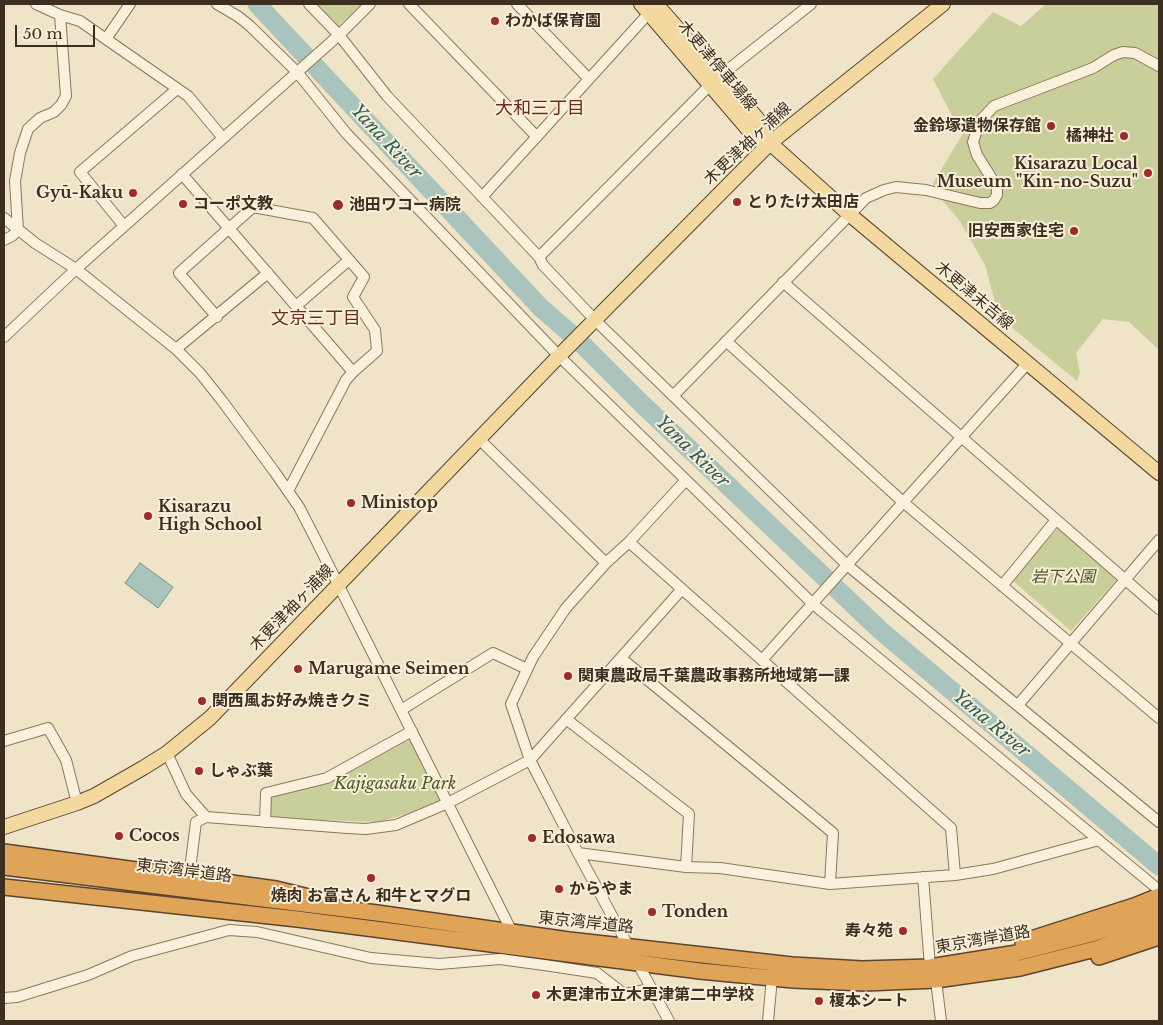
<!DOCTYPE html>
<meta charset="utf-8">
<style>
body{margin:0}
#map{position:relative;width:1163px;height:1025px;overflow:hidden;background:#f0e4c8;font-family:"Libre Baskerville",serif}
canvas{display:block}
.frame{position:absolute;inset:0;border:5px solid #3d2e20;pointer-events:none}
.scale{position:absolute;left:15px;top:25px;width:80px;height:22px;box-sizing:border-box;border:2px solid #3d2e20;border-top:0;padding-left:6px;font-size:15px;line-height:18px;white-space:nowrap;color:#3d2e20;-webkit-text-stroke:4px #f7eed8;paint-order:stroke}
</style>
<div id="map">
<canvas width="1163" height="1025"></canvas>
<div class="frame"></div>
<div class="scale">50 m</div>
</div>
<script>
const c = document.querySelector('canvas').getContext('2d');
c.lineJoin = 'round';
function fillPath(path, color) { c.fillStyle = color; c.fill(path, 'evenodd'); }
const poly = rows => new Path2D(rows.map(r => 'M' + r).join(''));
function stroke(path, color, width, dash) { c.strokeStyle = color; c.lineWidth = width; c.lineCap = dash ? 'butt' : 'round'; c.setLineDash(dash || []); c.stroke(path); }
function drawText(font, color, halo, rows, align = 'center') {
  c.font = font + ' "Libre Baskerville","Noto Sans JP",serif'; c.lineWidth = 4; c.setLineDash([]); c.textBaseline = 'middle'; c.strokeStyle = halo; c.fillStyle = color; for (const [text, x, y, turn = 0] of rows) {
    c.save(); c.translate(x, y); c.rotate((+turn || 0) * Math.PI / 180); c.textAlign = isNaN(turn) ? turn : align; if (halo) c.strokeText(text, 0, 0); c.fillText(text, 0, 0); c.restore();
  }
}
const green = poly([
 [317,4,362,4,338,26],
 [1046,4,1159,4,1159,350,1129,322,1103,319,1076,353,1080,372,1077,381,999,317,985,265,959,220,940,198,933,183,962,135,933,79,993,12,1021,26],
 [1060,526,1118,578,1071,631,1012,580],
 [410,739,441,800,403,815,379,822,293,819,269,820,270,797,329,783]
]);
const water = poly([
 [140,563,173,587,158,608,125,583,140,563]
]);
const river = poly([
 [257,4,541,308,578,340,640,402,880,630,1159,866]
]);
const minor = poly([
 [36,4,60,15,80,21,188,96,223,138],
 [217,4,239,17,250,26,297,72,346,133,559,356,813,604,1159,890],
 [309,4,339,35,387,96,539,257,543,265,595,320,847,565,1159,822],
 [409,4,537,137],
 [517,4,589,79],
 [106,39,130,4],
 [720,76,811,4],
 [182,174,353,372],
 [482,197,649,13],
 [4,218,35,243,76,269,176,349,200,373,223,402,274,471,299,507,316,540,512,932],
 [124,226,80,172,177,89],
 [4,240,12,236,18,230,15,181,20,153,28,129,40,118,54,112,61,105,66,96,60,15],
 [539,257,710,85],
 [783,282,1159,609],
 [296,306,349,260],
 [217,317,179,273,253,207,313,218,364,277,353,297,375,330,377,351,353,372,346,380,288,491],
 [4,337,76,269,339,35,370,4],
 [726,341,903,502,1159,718],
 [176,349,268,273],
 [673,396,866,198,884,190,896,187,926,190,980,203,990,203,994,200,997,195,997,187,977,155,973,142,980,121,994,106,1093,68,1114,55,1123,52,1135,53,1159,66],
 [479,439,606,563],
 [629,542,951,828,955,875],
 [1002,586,1056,520],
 [621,658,833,833,830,884],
 [762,660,1027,364],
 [1018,705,1159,540],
 [401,710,493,653,527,669],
 [566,719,689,814,686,867],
 [4,741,48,728,66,760,77,803],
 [167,753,186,794,206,817],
 [265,822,266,793,327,778,412,731],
 [578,853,686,867,720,868,830,884,955,875,993,869,1099,840],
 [189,877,196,822,206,817,347,828,366,829,396,825,448,803,530,760,682,589],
 [923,877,930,967],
 [936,980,941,1021],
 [4,998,17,997,88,975,132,956,229,930,257,932,371,958,439,964,500,959,551,966,597,973,624,994,651,989],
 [669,1021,578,853,530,760,511,704,533,657,566,608,606,563,629,542,686,480],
 [768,1021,772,978]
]);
const major = poly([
 [641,4,752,134,770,143,849,214,1159,473],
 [656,4,763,125,770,143],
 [4,827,77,803,94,796,143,768,167,753,210,718,559,356,770,143,943,4]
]);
const highway = poly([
 [4,852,276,889,305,896],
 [4,867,377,913,569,940,792,965,862,969,930,967,1017,953,1095,933,1159,910],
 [4,887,297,919,700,971,793,980,865,983,936,980,1020,968,1099,948,1159,924],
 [1023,944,1025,941,1134,906,1159,896],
 [1099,957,1159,937]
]);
const markers = [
 [495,21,5,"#9e2a2b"],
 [1051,126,5,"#9e2a2b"],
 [1124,136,5,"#9e2a2b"],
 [1148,173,5,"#9e2a2b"],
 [133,193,5,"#9e2a2b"],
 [737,202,5,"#9e2a2b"],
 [183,204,5,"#9e2a2b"],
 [338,205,6,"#9e2a2b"],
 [1074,231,5,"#9e2a2b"],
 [351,503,5,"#9e2a2b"],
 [148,516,5,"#9e2a2b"],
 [298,669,5,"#9e2a2b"],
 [568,676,5,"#9e2a2b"],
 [202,701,5,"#9e2a2b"],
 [199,771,5,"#9e2a2b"],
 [119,836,5,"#9e2a2b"],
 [532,838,5,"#9e2a2b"],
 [371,878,5,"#9e2a2b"],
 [559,889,5,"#9e2a2b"],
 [652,912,5,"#9e2a2b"],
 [903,931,5,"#9e2a2b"],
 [536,995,5,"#9e2a2b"],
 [819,1001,5,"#9e2a2b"]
];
const poiNames = [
 ["わかば保育園",505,21],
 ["金鈴塚遺物保存館",1041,126,"right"],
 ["橘神社",1114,136,"right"],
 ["Kisarazu Local",1138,164,"right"],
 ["Museum \"Kin-no-Suzu\"",1138,182,"right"],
 ["Gyū-Kaku",123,193,"right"],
 ["とりたけ太田店",747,202],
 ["コーポ文教",193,204],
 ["池田ワコー病院",349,205],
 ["旧安西家住宅",1064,231,"right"],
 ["Ministop",361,503],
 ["Kisarazu",158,507],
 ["High School",158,525],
 ["Marugame Seimen",308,669],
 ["関東農政局千葉農政事務所地域第一課",578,676],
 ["関西風お好み焼きクミ",212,701],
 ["しゃぶ葉",209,771],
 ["Cocos",129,836],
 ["Edosawa",542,838],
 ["からやま",569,889],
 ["焼肉 お富さん 和牛とマグロ",371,896,"center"],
 ["Tonden",662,912],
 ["寿々苑",893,931,"right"],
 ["木更津市立木更津第二中学校",546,995],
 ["榎本シート",829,1001]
];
const streetNames = [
 ["木更津停車場線",717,66,50],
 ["木更津袖ヶ浦線",748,144,-43],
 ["木更津末吉線",974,296,40],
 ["木更津袖ヶ浦線",292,608,-46],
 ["東京湾岸道路",184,871,7],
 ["東京湾岸道路",586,923,6],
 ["東京湾岸道路",983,940,-10]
];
const parkNames = [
 ["岩下公園",1063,577],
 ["Kajigasaku Park",395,784]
];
const neighbourhoodNames = [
 ["大和三丁目",540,109],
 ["文京三丁目",316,319]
];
const waterNames = [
 ["Yana River",386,142,47],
 ["Yana River",692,452,44],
 ["Yana River",991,724,40]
];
fillPath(green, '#c9cf9b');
fillPath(water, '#a9c4bc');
stroke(water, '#6f938a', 1);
stroke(river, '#a9c4bc', 19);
stroke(minor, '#8d765c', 12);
stroke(major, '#5b4430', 16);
stroke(highway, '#5b4430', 18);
stroke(minor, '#faf1dc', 10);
stroke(major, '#f3d9a0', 14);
stroke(highway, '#e0a458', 15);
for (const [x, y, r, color] of markers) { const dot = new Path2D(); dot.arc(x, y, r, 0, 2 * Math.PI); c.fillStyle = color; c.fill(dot); stroke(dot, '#f7eed8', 2); }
drawText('bold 16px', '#3d2e20', '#f7eed8', poiNames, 'left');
drawText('16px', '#3d2e20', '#f7eed8', streetNames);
drawText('italic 16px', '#4d5a26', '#f7eed8', parkNames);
drawText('18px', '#6b2e1e', '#f7eed8', neighbourhoodNames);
drawText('italic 18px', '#2f5d5a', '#f7eed8', waterNames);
</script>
